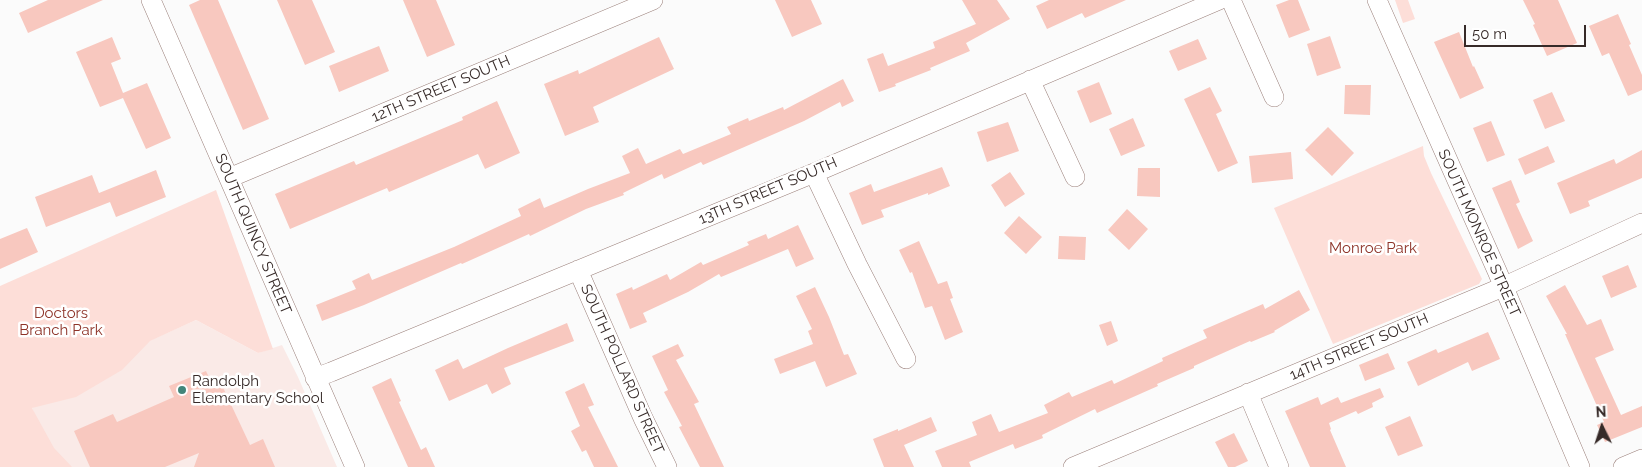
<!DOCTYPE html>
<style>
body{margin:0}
#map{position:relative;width:1642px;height:467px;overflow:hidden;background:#fbfbfb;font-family:Raleway,sans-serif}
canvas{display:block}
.north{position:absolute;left:1577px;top:402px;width:50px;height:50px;-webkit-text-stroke:4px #fff;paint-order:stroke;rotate:356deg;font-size:14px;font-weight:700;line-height:20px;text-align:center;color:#362a28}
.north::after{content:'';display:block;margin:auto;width:18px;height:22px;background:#362a28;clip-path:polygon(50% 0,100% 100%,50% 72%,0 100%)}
.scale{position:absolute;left:1464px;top:25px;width:122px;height:22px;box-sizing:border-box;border:2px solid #362a28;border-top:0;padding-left:6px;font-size:15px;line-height:18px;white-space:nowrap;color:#362a28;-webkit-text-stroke:4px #fff;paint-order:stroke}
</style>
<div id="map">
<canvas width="1642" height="467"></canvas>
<div class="north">N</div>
<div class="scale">50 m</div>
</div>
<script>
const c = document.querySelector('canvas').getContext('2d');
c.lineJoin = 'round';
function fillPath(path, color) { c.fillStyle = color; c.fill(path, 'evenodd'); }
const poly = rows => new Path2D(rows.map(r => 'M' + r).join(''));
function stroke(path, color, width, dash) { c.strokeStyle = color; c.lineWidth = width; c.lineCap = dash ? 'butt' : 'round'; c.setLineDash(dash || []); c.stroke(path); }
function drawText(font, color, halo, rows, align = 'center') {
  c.font = font + ' Raleway,sans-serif'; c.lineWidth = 5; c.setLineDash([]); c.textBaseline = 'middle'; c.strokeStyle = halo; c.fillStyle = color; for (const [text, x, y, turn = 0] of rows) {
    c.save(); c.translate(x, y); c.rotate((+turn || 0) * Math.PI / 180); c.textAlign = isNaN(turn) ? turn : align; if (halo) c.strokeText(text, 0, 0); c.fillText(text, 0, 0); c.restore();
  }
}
const built = poly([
 [196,320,258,353,282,345,298,377,337,467,56,467,32,408,113,357]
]);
const green = poly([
 [1395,0,1408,0,1415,19,1403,23],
 [1423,146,1424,156,1431,173,1482,279,1479,284,1333,344,1274,208],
 [216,190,273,349,258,353,196,320,150,341,122,370,76,397,32,408,54,448,72,467,0,467,0,286]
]);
const building = poly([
 [48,0,103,0,28,33,19,13],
 [200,0,218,0,269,119,243,130,189,5],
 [277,0,312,0,335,52,305,65],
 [403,0,436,0,455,45,427,57],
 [775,0,811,0,822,24,792,37],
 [962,0,997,0,1010,19,966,43,970,51,930,68,931,70,895,84,896,86,879,92,867,59,883,53,888,66,935,48,933,42,976,24],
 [1049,0,1126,0,1085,18,1082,13,1047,29,1036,6],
 [1289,0,1298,0,1310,30,1289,38,1276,5],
 [1523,0,1558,0,1577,43,1547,56,1533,25,1535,24],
 [1618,14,1631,44,1629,45,1642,75,1642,90,1628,96,1609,53,1602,56,1589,26],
 [1459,32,1473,67,1474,66,1484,88,1460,99,1434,42],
 [1330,36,1341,68,1317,76,1307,44],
 [112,37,121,59,111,63,123,93,147,83,171,138,146,149,123,98,100,107,76,52],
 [659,37,674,69,593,107,599,122,565,136,544,84,578,70,579,74],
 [1198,39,1207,59,1178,71,1169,51],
 [379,46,389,71,339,92,329,66],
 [843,79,854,101,842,107,840,102,804,121,703,165,701,162,664,179,662,174,623,193,624,195,586,209,530,236,529,234,462,264,461,263,364,305,322,321,316,305,356,289,352,281,369,273,372,280,454,247,521,216,518,209,540,198,544,208,588,189,630,173,622,156,638,148,646,164,680,149,683,154,731,134,727,127,748,118,749,121,783,107,784,110],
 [1099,82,1112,114,1090,123,1077,91],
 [1345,85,1371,85,1370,115,1344,114],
 [1210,87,1222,111,1216,114,1238,163,1218,172,1184,99],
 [1552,92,1565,121,1545,129,1533,100],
 [497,101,520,153,485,169,478,154,389,192,387,188,290,229,275,194,354,161,356,165,463,120,462,117],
 [1133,118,1145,146,1121,156,1109,129],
 [1491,121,1505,155,1487,162,1473,128],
 [1008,122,1019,151,987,162,977,132],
 [1328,127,1354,153,1332,176,1305,150],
 [1548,146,1555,162,1525,175,1518,159],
 [1642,150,1642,178,1588,201,1590,206,1570,214,1557,183,1614,159,1616,164],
 [1291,152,1293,179,1252,183,1249,156],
 [942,167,950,186,928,195,928,193,881,210,884,217,862,225,849,193,871,184,874,192],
 [1138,168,1160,168,1160,197,1137,196],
 [156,170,166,197,116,217,110,202,46,227,35,197,92,175,99,193],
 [1010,172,1025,194,1005,207,991,185],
 [1511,180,1520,202,1516,204,1533,241,1518,249,1492,188],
 [1127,209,1148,229,1129,250,1108,230],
 [1019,216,1042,237,1026,254,1004,233],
 [798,225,814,259,796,267,788,249,721,277,719,274,688,292,643,313,647,322,630,329,616,294,632,287,633,290,667,274,670,280,701,262,703,265,749,245,747,242,766,234,768,239],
 [27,228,38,252,0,269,0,239],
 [1059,236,1086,237,1085,260,1058,259],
 [919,241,938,284,947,281,953,298,950,299,963,332,945,340,932,306,925,308,912,272,910,273,899,250],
 [1628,265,1637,287,1611,298,1602,276],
 [1565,285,1587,325,1601,319,1614,350,1595,358,1621,415,1642,406,1642,427,1605,442,1597,425,1604,422,1565,334,1567,334,1546,296],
 [815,287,829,317,844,355,848,354,857,374,826,387,815,361,780,374,774,359,813,344,808,331,812,329,796,296],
 [1299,290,1310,310,1274,331,1275,332,1251,342,1250,341,1194,366,1194,368,1157,384,1158,386,1097,413,1095,409,1042,435,1043,438,1015,449,1013,444,969,462,971,467,942,467,935,451,977,435,972,422,991,414,999,432,1048,413,1044,405,1069,392,1072,397,1112,380,1114,384,1163,361,1162,358,1207,338,1203,330,1263,304,1265,309],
 [1111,321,1118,341,1107,346,1099,325],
 [567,323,574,341,504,368,511,384,492,394,487,384,449,401,435,370,458,359,463,369,508,348],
 [1488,332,1500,359,1472,371,1468,362,1418,386,1407,362,1436,349,1438,353],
 [678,344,684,356,676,360,699,402,694,404,724,467,700,467,679,427,682,426,664,392,668,390,652,356],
 [1388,353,1395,369,1365,381,1359,365],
 [206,371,212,384,220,381,250,445,263,439,275,467,194,467,199,453,165,467,90,467,74,431,113,414,117,422,174,397,169,386],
 [391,378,401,401,399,402,421,450,426,447,435,467,408,467,372,387],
 [584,383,594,405,588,407,618,467,594,467,586,450,582,452,571,431,580,426,565,392],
 [1380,388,1384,397,1372,403,1373,407,1358,414,1356,411,1329,423,1331,429,1330,430,1346,467,1310,467,1285,411,1318,397,1321,405,1338,397,1341,403],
 [1410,416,1423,446,1398,456,1385,427],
 [931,417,937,431,904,445,914,467,884,467,873,439,898,429,898,431],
 [1234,433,1248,461,1235,467,1228,467,1215,442]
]);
const street = poly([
 [151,0,355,467],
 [1231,0,1274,97],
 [1377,0,1497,271,1580,467],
 [1030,80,1075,177],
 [814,173,857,264,906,359],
 [229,178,653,0],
 [578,270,643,418,667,467],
 [315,378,331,372,814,173,1219,0],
 [1248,393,1279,467],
 [1073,467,1503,287,1642,223],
 [1623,467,1642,459]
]);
const markers = [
 [182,390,5,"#428579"]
];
const streetNames = [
 ["12TH STREET SOUTH",441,89,-23],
 ["13TH STREET SOUTH",768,191,-23],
 ["SOUTH MONROE STREET",1479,233,66],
 ["SOUTH QUINCY STREET",253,234,67],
 ["14TH STREET SOUTH",1359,347,-23],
 ["SOUTH POLLARD STREET",622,369,66]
];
const parkNames = [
 ["Monroe Park",1373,248],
 ["Doctors",61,313],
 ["Branch Park",61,330]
];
const poiNames = [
 ["Randolph",192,381],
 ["Elementary School",192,398]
];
fillPath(built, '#faeae7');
fillPath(green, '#fdded8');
fillPath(building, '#f8c8bf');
stroke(street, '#9b807b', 20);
stroke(street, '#fff', 19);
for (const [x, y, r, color] of markers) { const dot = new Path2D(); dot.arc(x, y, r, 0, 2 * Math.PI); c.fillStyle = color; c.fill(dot); stroke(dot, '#fff', 2); }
drawText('15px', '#362a28', '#fff', streetNames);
drawText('15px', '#8e3429', '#fff', parkNames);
drawText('15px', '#362a28', '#fff', poiNames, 'left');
</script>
